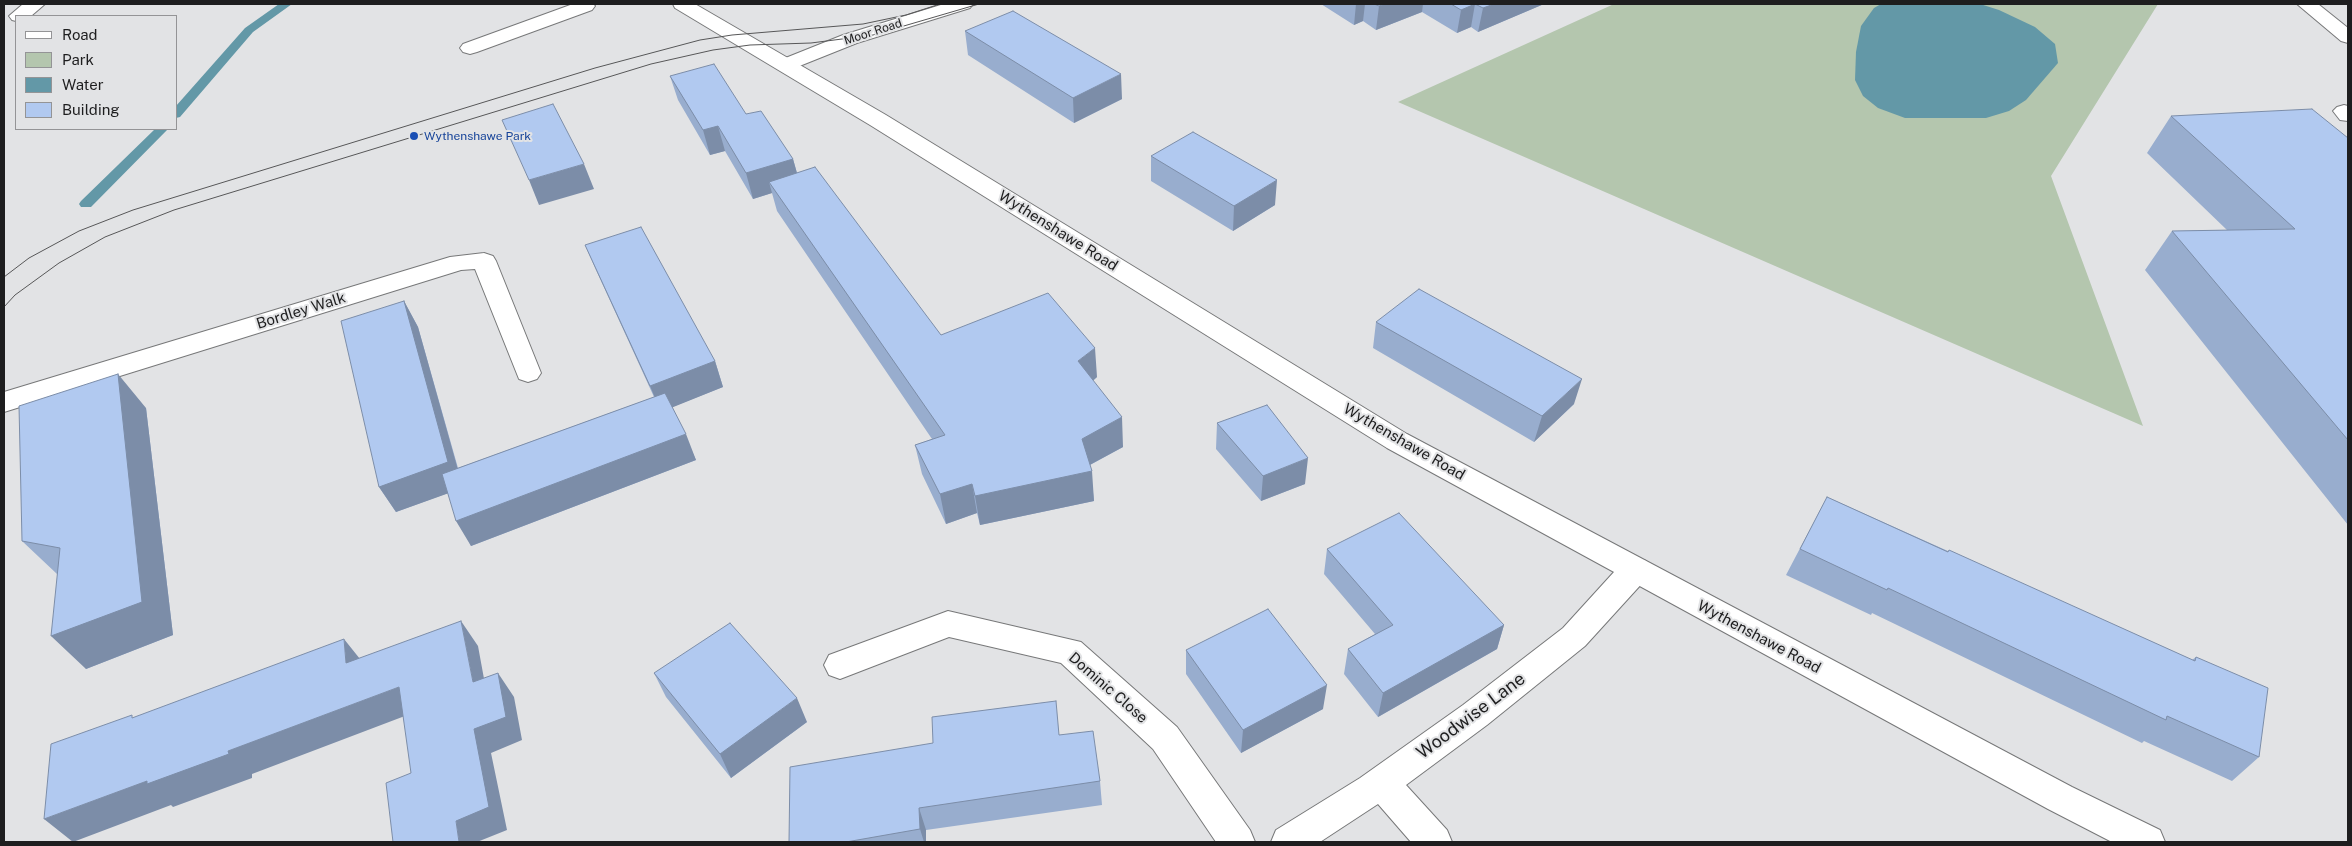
<!DOCTYPE html>
<style>
body{margin:0}
#map{position:relative;width:2352px;height:846px;overflow:hidden;background:#e2e3e5;font-family:"Public Sans",sans-serif}
canvas{display:block}
.frame{position:absolute;inset:0;border:5px solid #1e1e1f;pointer-events:none}
.legend{position:absolute;left:15px;top:15px;width:162px;height:115px;box-sizing:border-box;background:#e2e3e5;border:1px solid #949496;margin:0;padding:6px 9px;list-style:none;font-size:15px;color:#1e1e1f}
.legend li{display:flex;align-items:center;gap:10px;height:25px}
.legend b{width:25px;border:1px solid #949496}
</style>
<div id="map">
<canvas width="2352" height="846"></canvas>
<div class="frame"></div>
<ul class="legend">
<li><b style="height:6px;background:#fff"></b>Road</li>
<li><b style="height:14px;background:#b4c6ae"></b>Park</li>
<li><b style="height:14px;background:#6398a7"></b>Water</li>
<li><b style="height:14px;background:#b1c9f0"></b>Building</li>
</ul>
</div>
<script>
const c = document.querySelector('canvas').getContext('2d');
c.lineJoin = 'round';
function fillPath(path, color) { c.fillStyle = color; c.fill(path, 'evenodd'); }
const poly = rows => new Path2D(rows.map(r => 'M' + r).join(''));
function stroke(path, color, width, dash) { c.strokeStyle = color; c.lineWidth = width; c.lineCap = dash ? 'butt' : 'round'; c.setLineDash(dash || []); c.stroke(path); }
function drawText(font, color, halo, rows, align = 'center') {
  c.font = font + ' "Public Sans",sans-serif'; c.lineWidth = 4; c.setLineDash([]); c.textBaseline = 'middle'; c.strokeStyle = halo; c.fillStyle = color; for (const [text, x, y, turn = 0] of rows) {
    c.save(); c.translate(x, y); c.rotate((+turn || 0) * Math.PI / 180); c.textAlign = isNaN(turn) ? turn : align; if (halo) c.strokeText(text, 0, 0); c.fillText(text, 0, 0); c.restore();
  }
}
const green = poly([
 [1614,4,2158,4,2051,176,2143,426,1398,102]
]);
const water = poly([
 [1881,4,1980,4,1999,10,2035,27,2055,44,2058,63,2026,100,2009,111,1986,118,1905,118,1878,108,1863,96,1855,80,1856,52,1861,26,1874,8]
]);
const stream = poly([
 [279,4,292,4,253,32,180,117,176,118,176,106,245,28,279,4],
 [155,129,168,129,91,207,81,207,79,204,81,201,155,129]
]);
const minor = poly([
 [23,4,45,4,31,16,16,16,16,21,12,20,9,16,23,4],
 [573,4,593,4,595,6,592,10,477,52,470,54,463,52,460,48,463,44,573,4],
 [944,4,973,4,970,8,857,43,792,69,785,71,778,69,775,65,778,61,843,35,944,4],
 [2297,4,2318,4,2348,28,2348,43,2341,41,2297,4],
 [2344,105,2348,106,2348,121,2340,120,2333,111,2337,107,2344,105],
 [484,253,493,256,496,261,541,373,537,379,528,382,519,379,475,269,461,270,4,412,4,392,450,257,484,253],
 [1635,558,1646,561,1650,570,1646,579,1585,646,1487,725,1406,785,1447,830,1452,842,1411,842,1378,804,1320,842,1271,842,1276,830,1360,778,1463,705,1563,628,1624,561,1635,558],
 [948,611,1081,642,1177,727,1250,830,1255,842,1216,842,1153,749,1061,663,949,637,840,679,829,675,824,665,829,655,948,611]
]);
const major = poly([
 [673,4,695,4,886,115,1407,434,2072,787,2160,830,2165,842,2112,842,2048,809,1387,448,870,125,675,8,673,4]
]);
const tram = poly([
 [4,277,29,258,79,231,133,210,595,68,700,40,732,35,863,24,906,15,940,4],
 [4,307,15,295,59,263,105,237,174,210,651,64,713,50,750,45,811,43,873,35,979,4]
]);
const wall = poly([
 [1321,4,1544,4,1478,32,1471,27,1457,33,1422,12,1376,30,1363,21,1354,25],
 [965,31,1122,99,1074,123,968,55],
 [670,76,746,114,793,159,797,173,941,335,1097,377,1093,381,1123,447,1090,465,1094,501,980,525,977,513,946,524,922,474,915,445,932,439,777,211,772,193,753,199,725,151,710,155,678,100],
 [2171,116,2348,138,2348,525,2145,270,2172,231,2227,230,2147,153],
 [1151,156,1275,205,1233,231,1151,181],
 [585,245,715,361,723,387,672,407,696,460,471,546,448,493,396,512,379,487,404,301,418,327,458,468,654,397,596,270],
 [1376,322,1574,404,1534,442,1373,348],
 [146,408,173,635,86,669,57,574,22,541],
 [1217,423,1305,484,1261,501,1216,449],
 [1827,497,2192,660,2196,657,2259,757,2232,781,2144,741,2142,743,1872,613,1871,615,1786,575],
 [1327,549,1504,625,1497,649,1378,717,1344,674,1348,649,1375,634,1324,574],
 [1186,650,1323,709,1241,753,1186,674],
 [654,673,807,722,731,778,666,697],
 [1060,735,1100,781,1102,805,926,830,926,842,789,842]
]);
const shadedWall = poly([
 [1356,4,1365,4,1363,21,1354,25],
 [1386,4,1423,4,1422,12,1376,30,1379,6],
 [1475,4,1471,27,1457,33,1461,10],
 [1494,4,1544,4,1478,32,1483,8],
 [1121,74,1122,99,1074,123,1073,98],
 [718,126,725,151,710,155,703,130],
 [793,159,800,184,769,182,772,193,753,199,746,173],
 [584,164,594,189,539,205,529,180],
 [1277,180,1275,205,1233,231,1234,206],
 [404,301,418,327,463,488,396,512,379,487],
 [1095,348,1097,377,1080,391,1078,361],
 [715,361,723,387,661,412,650,386],
 [118,374,146,408,173,635,86,669,51,636],
 [1582,379,1574,404,1534,442,1542,416],
 [1122,417,1123,447,1084,468,1082,439],
 [686,434,696,460,471,546,456,521],
 [1308,458,1305,484,1261,501,1263,476],
 [1092,471,1094,501,980,525,975,496],
 [972,484,977,513,946,524,940,494],
 [461,621,478,646,489,706,473,682],
 [1504,625,1497,649,1378,717,1383,693],
 [344,639,364,664,346,663],
 [498,673,514,697,522,740,491,753,507,830,477,842,459,842,456,821,474,729],
 [1327,685,1323,709,1241,753,1243,730],
 [399,687,418,711,252,774,252,778,173,807,171,805,73,842,44,819],
 [797,698,807,722,731,778,720,754],
 [919,808,926,830,926,842,924,842,920,829]
]);
const building = poly([
 [1374,4,1386,4,1379,6,1374,4],
 [1451,4,1494,4,1483,8,1475,4,1461,10,1451,4],
 [1013,11,1121,74,1073,98,965,31,1013,11],
 [714,64,746,114,761,111,793,159,746,173,718,126,703,130,670,76,714,64],
 [553,104,584,164,529,180,502,120,553,104],
 [2312,109,2348,138,2348,440,2172,231,2295,229,2171,116,2312,109],
 [1193,132,1277,180,1234,206,1151,156,1193,132],
 [815,167,941,335,1048,293,1095,348,1078,361,1122,417,1082,439,1092,471,975,496,972,484,940,494,915,445,945,435,769,182,815,167],
 [641,227,715,361,650,386,585,245,641,227],
 [1419,289,1582,379,1542,416,1376,322,1419,289],
 [404,301,448,462,379,487,341,321,404,301],
 [118,374,142,602,51,636,60,548,22,541,19,406,118,374],
 [665,393,686,434,456,521,442,474,665,393],
 [1267,405,1308,458,1263,476,1217,423,1267,405],
 [1827,497,1948,552,1949,550,2195,661,2196,657,2268,688,2259,757,2167,716,2166,720,1888,588,1887,590,1800,549,1827,497],
 [1399,513,1504,625,1383,693,1348,649,1393,625,1327,549,1399,513],
 [1268,609,1327,685,1243,730,1186,650,1268,609],
 [461,621,473,682,498,673,506,717,474,729,489,807,456,821,459,842,393,842,386,783,411,773,399,687,228,751,229,754,147,784,147,781,44,819,51,744,132,715,132,718,344,639,346,663,461,621],
 [730,623,797,698,720,754,654,673,730,623],
 [1056,701,1059,735,1093,731,1100,781,919,808,920,829,846,842,789,842,790,767,933,743,932,717,1056,701]
]);
const markers = [
 [414,136,5,"#1a4fb4"]
];
const farStreetnames = [
 ["Moor Road",873,32,-18]
];
const farTransitnames = [
 ["Wythenshawe Park",424,136]
];
const streetNames = [
 ["Wythenshawe Road",1058,231,32],
 ["Bordley Walk",301,311,-17],
 ["Wythenshawe Road",1404,442,30],
 ["Wythenshawe Road",1759,637,28],
 ["Dominic Close",1108,688,41]
];
const nearStreetnames = [
 ["Woodwise Lane",1471,716,-37]
];
fillPath(green, '#b4c6ae');
fillPath(water, '#6398a7');
fillPath(stream, '#6398a7');
stroke(minor, '#777879', 2);
stroke(major, '#777879', 2);
fillPath(minor, '#fff');
fillPath(major, '#fff');
stroke(tram, '#575758', 1);
fillPath(wall, '#98adce');
fillPath(shadedWall, '#7c8da8');
fillPath(building, '#b1c9f0');
stroke(building, '#7c8da8', 1);
for (const [x, y, r, color] of markers) { const dot = new Path2D(); dot.arc(x, y, r, 0, 2 * Math.PI); c.fillStyle = color; c.fill(dot); stroke(dot, '#e2e3e5', 2); }
drawText('12px', '#1e1e1f', '#e2e3e5', farStreetnames);
drawText('12px', '#164399', '#e2e3e5', farTransitnames, 'left');
drawText('15px', '#1e1e1f', '#e2e3e5', streetNames);
drawText('18px', '#1e1e1f', '#e2e3e5', nearStreetnames);
</script>
